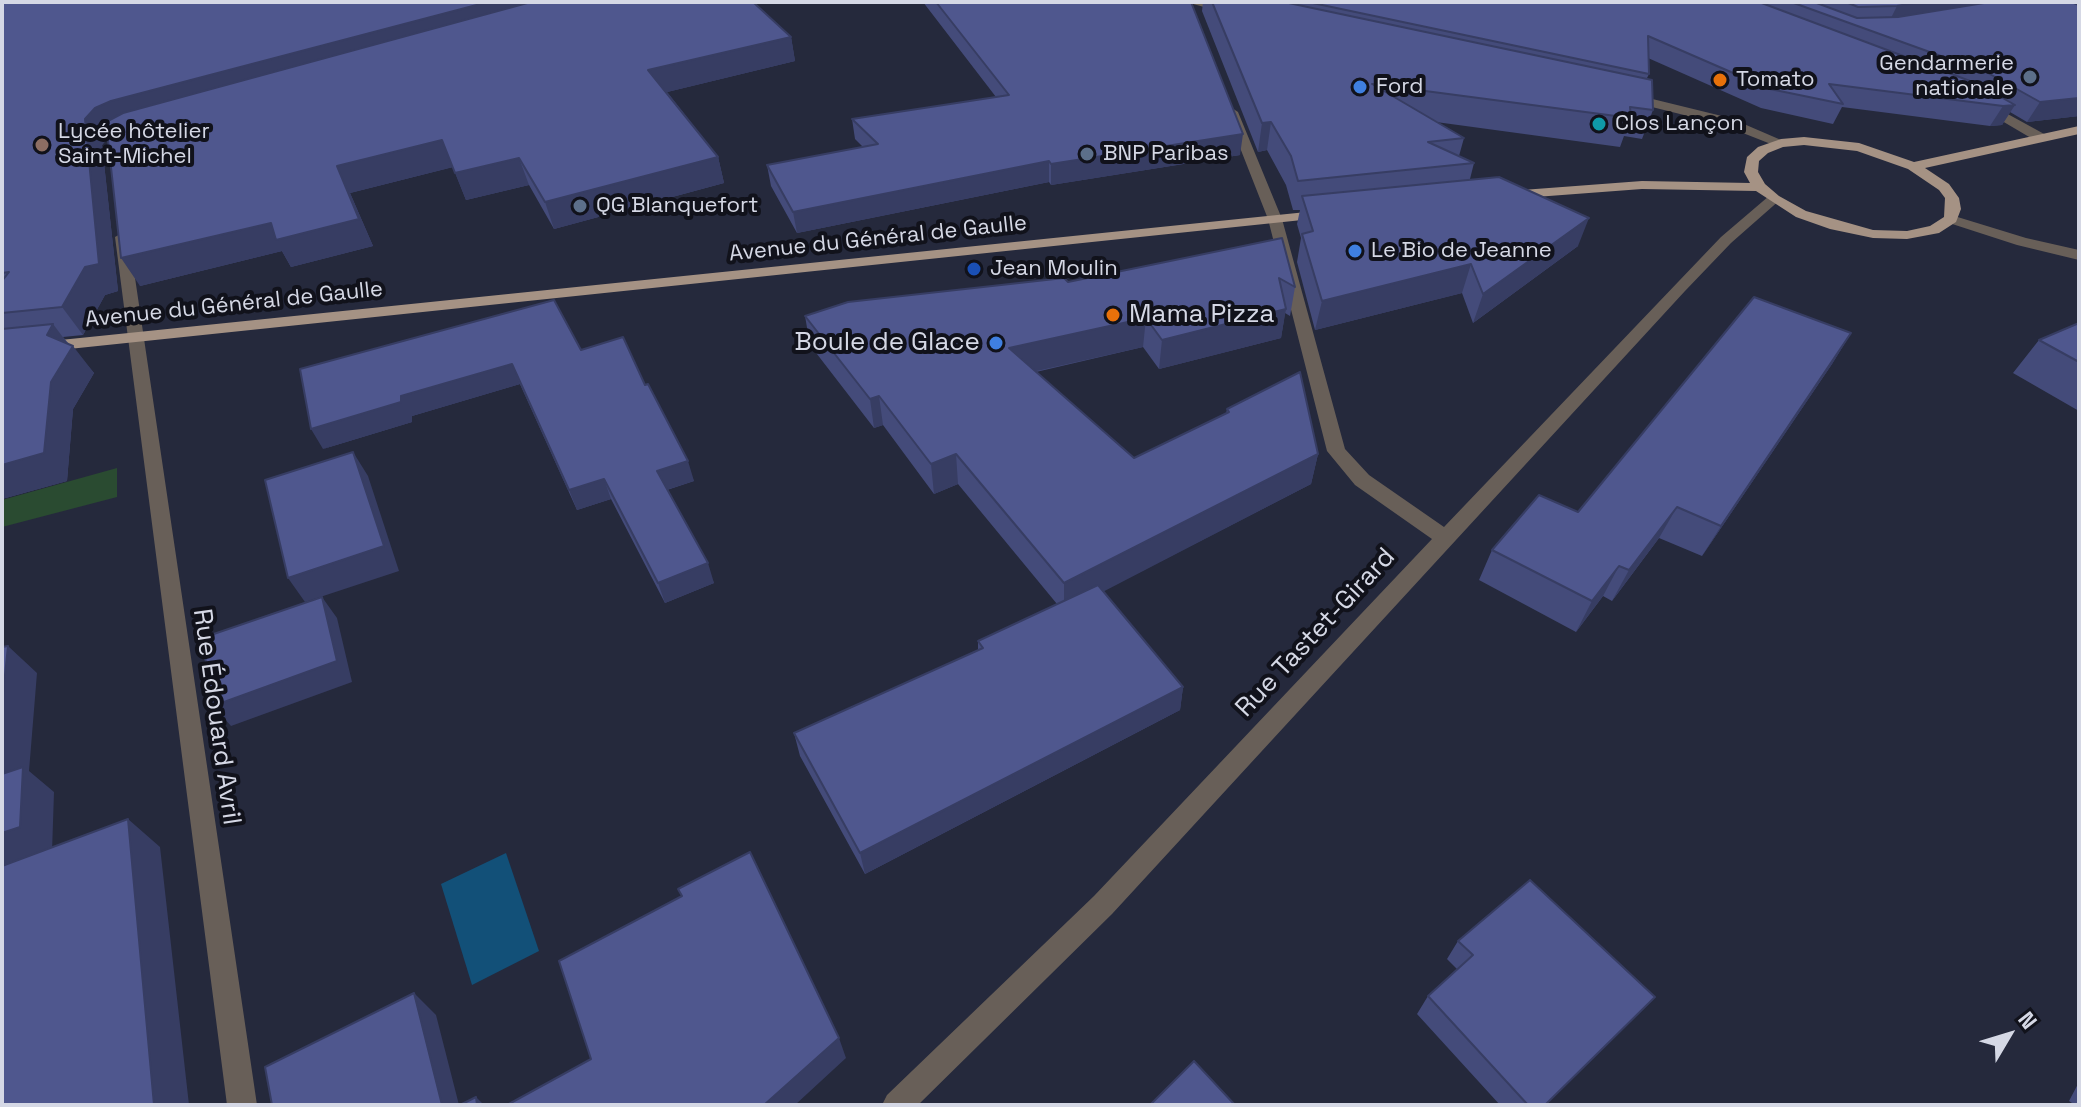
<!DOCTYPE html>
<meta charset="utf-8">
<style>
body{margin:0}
#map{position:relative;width:2081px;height:1107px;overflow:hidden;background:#25293c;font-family:"Space Grotesk",sans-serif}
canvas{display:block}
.frame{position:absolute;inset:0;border:4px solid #d5d8e5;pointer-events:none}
.north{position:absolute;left:1969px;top:995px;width:80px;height:80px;-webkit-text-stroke:6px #11121b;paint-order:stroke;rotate:52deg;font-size:22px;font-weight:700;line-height:32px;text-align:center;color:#d5d8e5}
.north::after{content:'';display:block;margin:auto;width:28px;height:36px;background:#d5d8e5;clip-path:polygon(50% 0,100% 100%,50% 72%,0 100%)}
</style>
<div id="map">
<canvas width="2081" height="1107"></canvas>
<div class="frame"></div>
<div class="north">N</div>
</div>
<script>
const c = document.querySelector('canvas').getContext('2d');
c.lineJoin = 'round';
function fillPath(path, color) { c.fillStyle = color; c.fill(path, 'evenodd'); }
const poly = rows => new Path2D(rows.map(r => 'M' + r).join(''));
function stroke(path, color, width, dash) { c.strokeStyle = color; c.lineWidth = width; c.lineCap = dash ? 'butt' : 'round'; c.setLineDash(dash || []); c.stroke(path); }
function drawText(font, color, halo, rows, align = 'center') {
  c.font = font + ' "Space Grotesk",sans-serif'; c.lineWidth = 8; c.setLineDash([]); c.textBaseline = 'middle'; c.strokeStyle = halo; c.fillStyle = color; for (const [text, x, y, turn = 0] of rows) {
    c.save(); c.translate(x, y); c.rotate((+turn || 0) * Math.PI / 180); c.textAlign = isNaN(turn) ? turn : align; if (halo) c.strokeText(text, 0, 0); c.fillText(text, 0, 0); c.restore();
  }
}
const green = poly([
 [117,468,117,497,2,527,2,500]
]);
const water = poly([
 [506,853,539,951,472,985,441,884]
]);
const minor = poly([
 [1186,2,1205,2,1235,11,1229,14,1186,2],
 [1628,93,1730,118,1788,143,1776,146,1720,124,1624,100,1622,97,1628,93],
 [1984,101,2046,135,2048,138,2036,141,1980,108,1980,102,1984,101],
 [1232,108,1238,112,1282,219,1345,449,1369,475,1444,527,1721,237,1769,196,1774,195,1781,199,1731,243,1685,291,1112,914,918,1105,882,1105,887,1095,1094,896,1432,539,1355,485,1327,451,1268,219,1226,112,1232,108],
 [1951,215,2026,238,2079,250,2079,260,2017,245,1946,222,1946,216,1951,215],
 [122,233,129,237,257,1105,227,1105,115,237,122,233]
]);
const major = poly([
 [2079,126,2079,134,1925,168,1949,184,1959,198,1961,209,1956,222,1939,233,1907,239,1873,238,1830,229,1796,217,1756,191,1642,189,1509,199,1502,195,1509,191,1642,181,1750,183,1744,172,1747,157,1758,147,1781,139,1804,137,1859,143,1914,162,2079,126],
 [1804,145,1857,151,1908,169,1939,190,1945,198,1944,217,1930,226,1907,231,1873,230,1806,211,1779,196,1765,184,1758,172,1759,161,1768,153,1783,147,1804,145],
 [1326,210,1331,211,1331,217,2,356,2,346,1326,210]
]);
const wall = poly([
 [2,2,791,37,795,61,667,92,718,157,724,183,554,229,529,185,466,200,453,167,350,193,373,246,291,267,282,251,140,286,108,138,102,145,118,291,105,295,83,335,63,337,94,373,73,409,67,481,2,499],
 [923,2,1190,2,1240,155,1051,185,1049,182,797,233,771,186,767,165,863,147,855,139,852,119,996,97],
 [1203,2,2071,2,2079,5,2079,116,2027,122,2010,112,2002,125,1990,126,1842,107,1833,124,1761,108,1648,58,1649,74,1647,78,1653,110,1642,139,1624,136,1620,147,1436,122,1464,138,1459,156,1474,163,1470,179,1578,246,1473,323,1462,293,1315,330,1297,262,1301,238,1297,224,1300,210,1293,210,1286,185,1267,150,1258,152,1202,11],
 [1282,238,1295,287,1290,316,1285,313,1281,338,1159,369,1143,347,1036,372,1134,458,1226,414,1227,409,1318,454,1311,484,1103,591,1183,687,1180,710,865,874,800,756,794,733,978,650,978,641,1057,604,958,484,934,494,883,425,874,428,810,345,805,316,1068,282],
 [2079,323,2079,411,2013,373,2039,340],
 [1851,333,1832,364,1702,556,1659,538,1612,601,1603,596,1576,632,1479,580,1492,550,1578,512],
 [581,350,645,385,694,481,667,490,714,583,665,603,611,499,577,510,520,384,412,416,412,422,323,449],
 [1530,880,1546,1105,1500,1105,1417,1014,1428,996,1457,969,1447,959,1458,941],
 [2079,1082,2079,1105,2075,1105,2069,1101]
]);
const shadedWall = poly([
 [488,2,584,2,111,134,102,145,118,291,105,295,83,335,62,307,85,119,95,108,111,101],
 [1918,2,2011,2,1888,24,1897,6],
 [791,37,795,61,655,95,648,70],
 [2079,98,2079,116,2027,122,2040,102],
 [2015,105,2002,125,1990,126,2003,106],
 [1271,122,1267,150,1258,152,1262,123],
 [1243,134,1240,155,1051,185,1051,164],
 [442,140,453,167,350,193,373,246,291,267,282,251,140,286,121,258,337,166],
 [718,157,724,183,554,229,545,202],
 [519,158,529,185,466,200,455,173],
 [1049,161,1049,182,797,233,793,212],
 [1589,218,1578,246,1473,323,1483,294],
 [1471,264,1462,293,1315,330,1322,301],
 [1286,309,1281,338,1159,369,1162,340],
 [1146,318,1143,347,1010,377,1009,348],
 [53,324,71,348,73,346,94,373,73,409,67,481,2,499,2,465,47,335],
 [1851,333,1832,364,1702,556,1721,526],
 [512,364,520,384,412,416,412,422,323,449,311,429,401,396],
 [879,396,883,425,874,428,870,399],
 [353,452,368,476,399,571,305,602,288,578],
 [956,454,958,484,934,494,931,464],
 [1318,454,1311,484,1064,612,1064,583],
 [688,461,694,481,663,491,657,471],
 [604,479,611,499,577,510,569,490],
 [1677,507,1659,538,1612,601,1629,570],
 [708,563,714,583,665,603,658,583],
 [1619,566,1603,596,1576,632,1592,601],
 [322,597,337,618,352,682,231,726,213,706],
 [8,646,37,673,29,771,54,792,52,852,2,870,2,704],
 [1183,687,1180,710,865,874,860,853],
 [128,819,160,847,189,1105,154,1105],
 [414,993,436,1015,459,1105,442,1105],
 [839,1038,846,1058,795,1105,764,1105],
 [476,1097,484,1105,477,1105]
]);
const building = poly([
 [2,2,488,2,111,101,95,108,85,119,99,264,85,267,62,307,2,313,2,281,9,272,2,273,2,2],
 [531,2,753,2,791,37,648,70,718,157,545,202,519,158,455,173,442,140,337,166,359,219,276,240,271,223,121,258,106,122,123,113,531,2],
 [936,2,1191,2,1243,134,1051,164,1049,161,793,212,767,165,878,144,852,119,1009,95,936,2],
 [1212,2,1284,2,1652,80,1653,110,1630,107,1631,118,1372,84,1464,138,1428,142,1474,163,1298,181,1291,156,1271,122,1262,123,1212,2],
 [1308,2,1759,2,1978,84,2015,105,2003,106,1829,84,1843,104,1770,89,1648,36,1649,74,1308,2],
 [1791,2,1814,2,1857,18,1898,17,1990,2,2071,2,2079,5,2079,98,2040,102,1988,73,1791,2],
 [1846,2,1918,2,1897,6,1858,7,1846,2],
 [1499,177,1589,218,1483,294,1471,264,1322,301,1302,234,1313,231,1302,196,1499,177],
 [1282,238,1295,287,1279,278,1286,309,1162,340,1146,318,1009,348,1134,458,1229,412,1227,409,1300,372,1318,454,1064,583,956,454,931,464,879,396,870,399,805,316,848,302,1064,278,1068,282,1282,238],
 [1754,297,1851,333,1721,526,1677,507,1629,570,1619,566,1592,601,1492,550,1539,495,1578,512,1754,297],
 [554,300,581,350,623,337,645,385,648,384,688,461,657,471,708,563,658,583,604,479,569,490,512,364,401,396,401,402,311,429,300,369,554,300],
 [2079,323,2079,362,2039,340,2079,323],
 [53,324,47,335,73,346,51,382,44,453,2,465,2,329,53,324],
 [353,452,384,546,288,578,265,480,353,452],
 [1098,585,1183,687,860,853,794,733,983,648,978,641,1098,585],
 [322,597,337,661,213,706,202,638,322,597],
 [8,646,2,704,2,647,8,646],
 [23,767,20,827,2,833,2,774,23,767],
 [128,819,154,1105,2,1105,2,866,128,819],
 [750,852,839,1038,764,1105,507,1105,591,1059,559,961,682,896,678,889,750,852],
 [1530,880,1655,997,1545,1105,1528,1105,1428,996,1473,955,1458,941,1530,880],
 [414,993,442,1105,272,1105,265,1067,414,993],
 [1194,1061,1235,1105,1150,1105,1194,1061],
 [476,1097,477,1105,460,1105,476,1097]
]);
const markers = [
 [2030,77,8,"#5c6f8a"],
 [1720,80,8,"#e8710a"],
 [1360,87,8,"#3f7fe0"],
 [1599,124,8,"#0f9aa8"],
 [42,145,8,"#8d6e63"],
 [1087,154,8,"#5c6f8a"],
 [580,206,8,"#5c6f8a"],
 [1355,251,8,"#3f7fe0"],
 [974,269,8,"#1a4fb4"],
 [1113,315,8,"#e8710a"],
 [996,343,8,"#3f7fe0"]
];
const farPoinames = [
 ["Gendarmerie",2014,64,"right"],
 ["nationale",2014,89,"right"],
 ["Tomato",1736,80],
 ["Ford",1376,87],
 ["Clos Lançon",1615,124],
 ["Lycée hôtelier",58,132],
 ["Saint-Michel",58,157],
 ["BNP Paribas",1103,154],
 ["QG Blanquefort",596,206],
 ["Le Bio de Jeanne",1371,251],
 ["Jean Moulin",990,269]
];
const farStreetnames = [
 ["Avenue du Général de Gaulle",878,239,-6],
 ["Avenue du Général de Gaulle",234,305,-6]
];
const poiNames = [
 ["Mama Pizza",1129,315],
 ["Boule de Glace",980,343,"right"]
];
const streetNames = [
 ["Rue Tastet-Girard",1316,633,-47],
 ["Rue Édouard Avril",216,717,82]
];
fillPath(green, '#2a4b31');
fillPath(water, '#125078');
fillPath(minor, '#685f58');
fillPath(major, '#a59284');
fillPath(wall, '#444b7a');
fillPath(shadedWall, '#373d63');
fillPath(building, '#4f578e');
stroke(building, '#373d63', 2);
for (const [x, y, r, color] of markers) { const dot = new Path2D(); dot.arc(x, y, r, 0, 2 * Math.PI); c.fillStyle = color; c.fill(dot); stroke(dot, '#11121b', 3); }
drawText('22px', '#d5d8e5', '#11121b', farPoinames, 'left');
drawText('22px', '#d5d8e5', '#11121b', farStreetnames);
drawText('26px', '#d5d8e5', '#11121b', poiNames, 'left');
drawText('26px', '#d5d8e5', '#11121b', streetNames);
</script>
